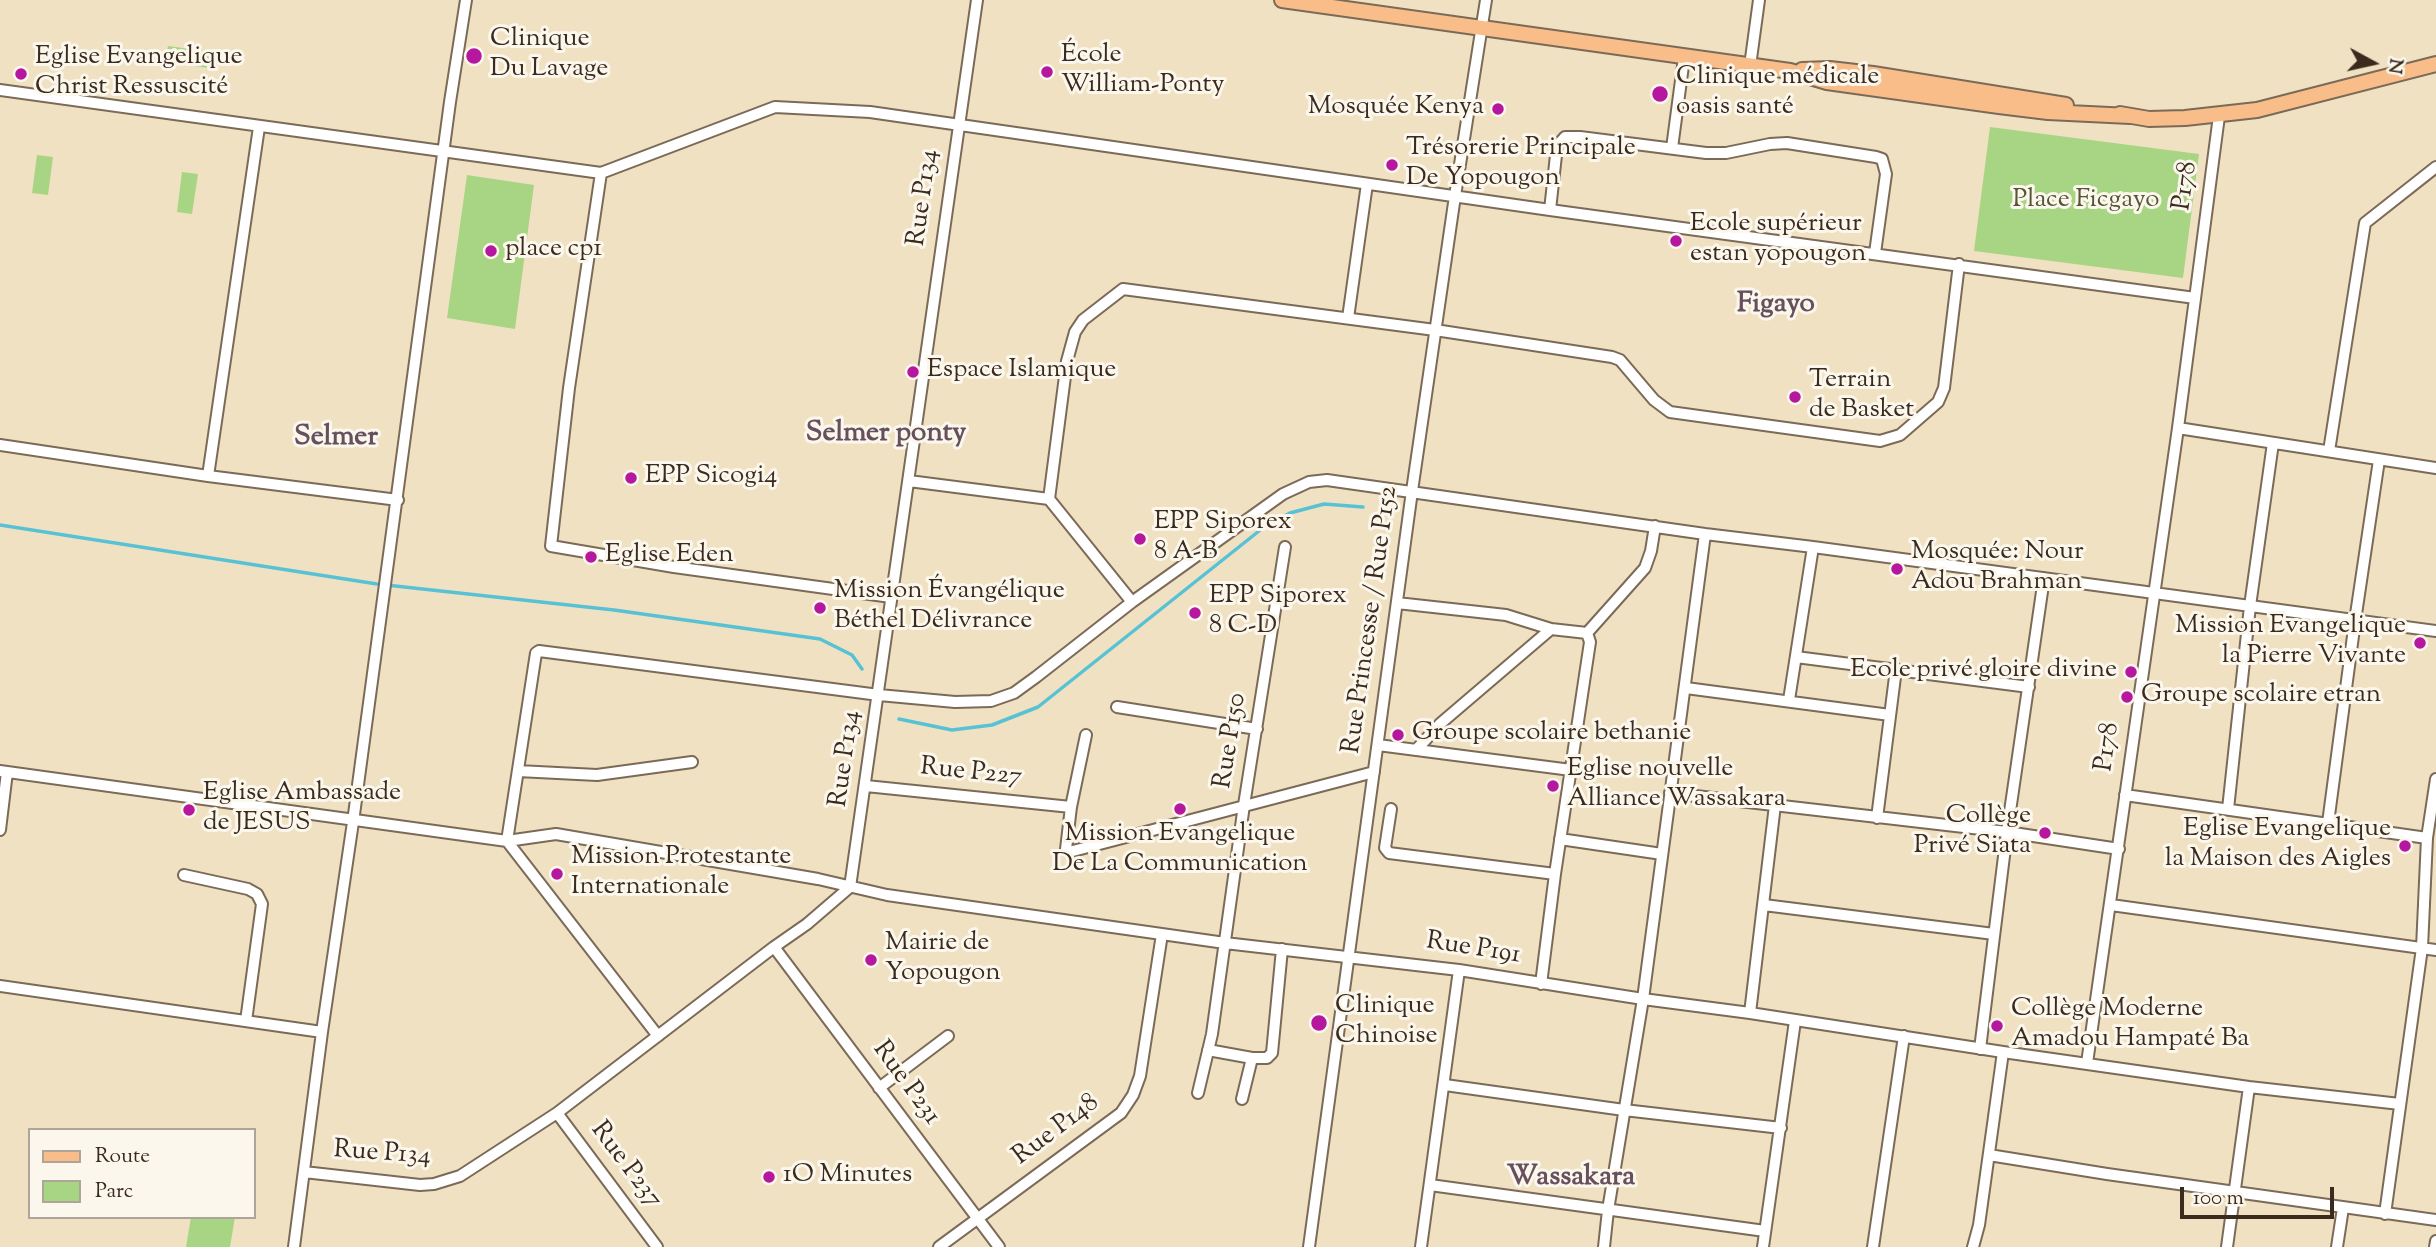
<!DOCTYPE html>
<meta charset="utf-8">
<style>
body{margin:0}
#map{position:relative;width:2436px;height:1247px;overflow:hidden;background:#f1e1c3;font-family:"Sorts Mill Goudy",serif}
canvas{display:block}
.legend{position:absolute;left:28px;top:1128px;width:228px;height:91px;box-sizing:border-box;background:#fbf7ec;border:2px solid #aea59a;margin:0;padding:9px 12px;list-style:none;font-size:21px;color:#3b2a1e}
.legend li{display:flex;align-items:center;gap:14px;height:35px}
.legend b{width:35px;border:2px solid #aea59a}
.north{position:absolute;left:2338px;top:28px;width:70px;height:70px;-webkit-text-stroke:5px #fbf7ec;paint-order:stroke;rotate:98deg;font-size:19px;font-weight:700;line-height:28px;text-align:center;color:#3b2a1e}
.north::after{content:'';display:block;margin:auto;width:24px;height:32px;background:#3b2a1e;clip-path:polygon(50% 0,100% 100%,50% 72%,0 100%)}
.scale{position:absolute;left:2180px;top:1187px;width:154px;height:32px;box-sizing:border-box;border:4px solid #3b2a1e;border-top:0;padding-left:9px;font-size:21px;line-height:24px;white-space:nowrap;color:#3b2a1e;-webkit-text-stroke:5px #fbf7ec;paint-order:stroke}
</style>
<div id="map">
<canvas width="2436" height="1247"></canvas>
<ul class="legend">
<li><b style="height:9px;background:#f8bd89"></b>Route</li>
<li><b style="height:19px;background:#a8d583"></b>Parc</li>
</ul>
<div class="north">N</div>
<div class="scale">100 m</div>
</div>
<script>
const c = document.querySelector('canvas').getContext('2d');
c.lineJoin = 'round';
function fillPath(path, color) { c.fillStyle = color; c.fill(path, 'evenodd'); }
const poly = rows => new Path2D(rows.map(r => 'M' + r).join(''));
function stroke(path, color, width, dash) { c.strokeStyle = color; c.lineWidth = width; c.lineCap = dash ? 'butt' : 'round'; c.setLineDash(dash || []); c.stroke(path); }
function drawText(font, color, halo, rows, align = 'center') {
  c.font = font + ' "Sorts Mill Goudy",serif'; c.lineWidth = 6; c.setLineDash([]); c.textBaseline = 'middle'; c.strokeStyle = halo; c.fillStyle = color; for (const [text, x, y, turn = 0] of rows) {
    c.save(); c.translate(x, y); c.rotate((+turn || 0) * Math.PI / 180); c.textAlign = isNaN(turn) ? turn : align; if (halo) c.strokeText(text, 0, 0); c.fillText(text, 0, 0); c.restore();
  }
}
const green = poly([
 [168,46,211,52,209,68,165,62],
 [1990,127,2199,154,2183,278,1974,251],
 [37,155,53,157,48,195,32,193],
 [182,172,198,174,192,214,177,212],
 [467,175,534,185,515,329,447,318],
 [191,1217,235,1217,230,1247,186,1247]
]);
const stream = poly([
 [0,525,377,584,614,610,820,639,852,655,862,669],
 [899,719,952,730,992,725,1038,707,1264,527,1290,513,1324,504,1363,507]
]);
const minor = poly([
 [1750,66,1759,0],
 [0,90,601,173,775,107,870,112,1550,210,2195,298],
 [1672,148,1684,58],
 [601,173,569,388,551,546,674,567,891,597],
 [1550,210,1557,146,1565,137,1580,137,1706,153,1726,153,1770,144,1787,143,1876,157,1882,159,1886,174,1875,253],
 [1348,318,1367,184],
 [2178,428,2436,468],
 [0,445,208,476,398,500],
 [2329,451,2365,223,2436,167],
 [208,476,259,127],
 [909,481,1049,499],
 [1132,602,1049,499,1067,361,1075,332,1083,320,1123,289,1435,330,1612,357,1620,360,1654,400,1670,412,1880,441,1900,435,1938,402,1944,388,1959,264],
 [1397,603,1506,615,1551,629,1587,633],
 [1587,633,1645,568,1651,551,1655,526],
 [1796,657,2029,687],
 [1686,688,1890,715],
 [1789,700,1813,547],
 [1117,707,1257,729],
 [1086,735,1071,807,1066,849,1069,852,1374,772],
 [1378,745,1571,770],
 [1416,750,1441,723,1551,629],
 [0,771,507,841,556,834,818,879,887,895,1225,943,1459,970,1643,999,1750,1013,2003,1052,2249,1087,2400,1104],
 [518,771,597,775,692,762],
 [866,786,1071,807],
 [1670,793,2007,832,2119,849],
 [2125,795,2427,838],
 [1391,809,1385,848,1389,853,1555,874],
 [2228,809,2250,606,2273,443],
 [1877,818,1896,669],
 [2328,823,2355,621,2379,460],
 [0,830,7,772],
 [1560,839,1662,854],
 [184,875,248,889,257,894,262,904,246,1021],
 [1764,905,1994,934],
 [2111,905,2436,950],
 [774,947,999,1247],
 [1541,984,1555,874,1590,642,1587,633],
 [0,986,322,1032],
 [1750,1013,1775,805],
 [658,1036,507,841,536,653,539,651,879,695,955,702,991,701,1014,693,1036,677,1132,602,1283,494,1309,482,1327,480,1705,534,1813,547,2436,631],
 [1980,1049,2007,832,2044,578],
 [1208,1050,1252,1058,1267,1058,1272,1053,1282,949],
 [2087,1063,2178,428,2219,116],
 [1445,1085,1624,1110,1781,1128],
 [879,1088,948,1036],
 [1198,1093,1212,1034,1244,805,1285,547],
 [1242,1099,1252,1058],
 [557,1113,657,1247],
 [1989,1155,2107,1174,2436,1220],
 [304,1172,420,1185,434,1184,460,1176,557,1113,774,947,807,924,850,887,977,0],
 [1430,1185,1765,1231],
 [2385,1214,2422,948,2427,838,2436,779],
 [294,1247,322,1032,353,822,450,102,466,0],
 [939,1247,1121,1113,1133,1095,1140,1076,1162,934],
 [1309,1247,1412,491,1455,196,1486,0],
 [1421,1247,1459,970],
 [1604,1247,1608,1210,1643,999,1705,534],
 [1763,1247,1795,1021],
 [1873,1247,1904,1036],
 [1973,1247,1979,1225,2003,1052],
 [2227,1247,2249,1087],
 [2337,1247,2343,1208],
 [2435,1247,2436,1241]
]);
const major = poly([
 [1282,0,1790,71,1827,82,1999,106,2048,112,2130,116],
 [1802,70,1830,69,1873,74,2066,105],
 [2120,114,2149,119,2185,118,2257,110,2436,64]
]);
const markers = [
 [474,56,9,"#b5179e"],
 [1047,72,7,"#b5179e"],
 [21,74,7,"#b5179e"],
 [1660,94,9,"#b5179e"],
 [1498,109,7,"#b5179e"],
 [1392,165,7,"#b5179e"],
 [1676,241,7,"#b5179e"],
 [491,251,7,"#b5179e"],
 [913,372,7,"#b5179e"],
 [1795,397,7,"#b5179e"],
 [631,478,7,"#b5179e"],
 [1140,539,7,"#b5179e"],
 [591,557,7,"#b5179e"],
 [1897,569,7,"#b5179e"],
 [820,608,7,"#b5179e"],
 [1195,613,7,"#b5179e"],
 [2420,643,7,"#b5179e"],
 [2131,672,7,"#b5179e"],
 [2127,697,7,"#b5179e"],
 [1398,735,7,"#b5179e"],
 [1553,786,7,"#b5179e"],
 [1180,809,7,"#b5179e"],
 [189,810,7,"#b5179e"],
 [2045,833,7,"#b5179e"],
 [2405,846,7,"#b5179e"],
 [557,874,7,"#b5179e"],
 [871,960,7,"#b5179e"],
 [1319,1023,9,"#b5179e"],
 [1997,1026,7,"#b5179e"],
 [769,1177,7,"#b5179e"]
];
const poiNames = [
 ["Clinique",490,41],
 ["Du Lavage",490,71],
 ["École",1061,57],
 ["William-Ponty",1061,87],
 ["Eglise Evangelique",35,59],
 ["Christ Ressuscité",35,89],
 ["Clinique médicale",1676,79],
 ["oasis santé",1676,109],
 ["Mosquée Kenya",1484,109,"right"],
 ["Trésorerie Principale",1406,150],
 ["De Yopougon",1406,180],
 ["Ecole supérieur",1690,226],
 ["estan yopougon",1690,256],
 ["place cp1",505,251],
 ["Espace Islamique",927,372],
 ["Terrain",1809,382],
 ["de Basket",1809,412],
 ["EPP Sicogi4",645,478],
 ["EPP Siporex",1154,524],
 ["8 A-B",1154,554],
 ["Mosquée: Nour",1911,554],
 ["Adou Brahman",1911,584],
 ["Eglise Eden",605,557],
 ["Mission Évangélique",834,593],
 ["Béthel Délivrance",834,623],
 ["EPP Siporex",1209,598],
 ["8 C-D",1209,628],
 ["Mission Evangelique",2406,628,"right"],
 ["la Pierre Vivante",2406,658,"right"],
 ["Ecole privé gloire divine",2117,672,"right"],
 ["Groupe scolaire etran",2141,697],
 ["Groupe scolaire bethanie",1412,735],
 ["Eglise nouvelle",1567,771],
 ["Alliance Wassakara",1567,801],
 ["Eglise Ambassade",203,795],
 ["de JESUS",203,825],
 ["Collège",2031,818,"right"],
 ["Privé Siata",2031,848,"right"],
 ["Eglise Evangelique",2391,831,"right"],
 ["la Maison des Aigles",2391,861,"right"],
 ["Mission Evangelique",1180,836,"center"],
 ["De La Communication",1180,866,"center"],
 ["Mission Protestante",571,859],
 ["Internationale",571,889],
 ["Mairie de",885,945],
 ["Yopougon",885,975],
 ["Clinique",1335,1008],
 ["Chinoise",1335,1038],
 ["Collège Moderne",2011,1011],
 ["Amadou Hampaté Ba",2011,1041],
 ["1O Minutes",783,1177]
];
const streetNames = [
 ["P178",2187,186,-82],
 ["Rue P134",925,198,-82],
 ["Rue Princesse / Rue P152",1372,620,-82],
 ["Rue P150",1232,741,-81],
 ["P178",2109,747,-82],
 ["Rue P134",847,759,-82],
 ["Rue P227",971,774,6],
 ["Rue P191",1473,950,9],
 ["Rue P231",905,1084,54],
 ["Rue P148",1057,1131,-37],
 ["Rue P134",382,1155,4],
 ["Rue P237",625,1166,53]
];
const parkNames = [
 ["Place Ficgayo",2086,202]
];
const neighbourhoodNames = [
 ["Figayo",1776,306],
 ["Selmer ponty",886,435],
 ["Selmer",336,439],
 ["Wassakara",1571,1179]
];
fillPath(green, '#a8d583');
stroke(stream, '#58c2d4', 3.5);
stroke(minor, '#7b6a58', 14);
stroke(major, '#7b6a58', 18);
stroke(minor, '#fff', 10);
stroke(major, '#f8bd89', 14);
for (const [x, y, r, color] of markers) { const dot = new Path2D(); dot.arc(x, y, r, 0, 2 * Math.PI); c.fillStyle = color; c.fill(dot); stroke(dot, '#fbf7ec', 2.5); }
drawText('26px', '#3b2a1e', '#fbf7ec', poiNames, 'left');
drawText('26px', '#3b2a1e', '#fbf7ec', streetNames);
drawText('26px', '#565537', '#fbf7ec', parkNames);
drawText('bold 28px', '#67505e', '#fbf7ec', neighbourhoodNames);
</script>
